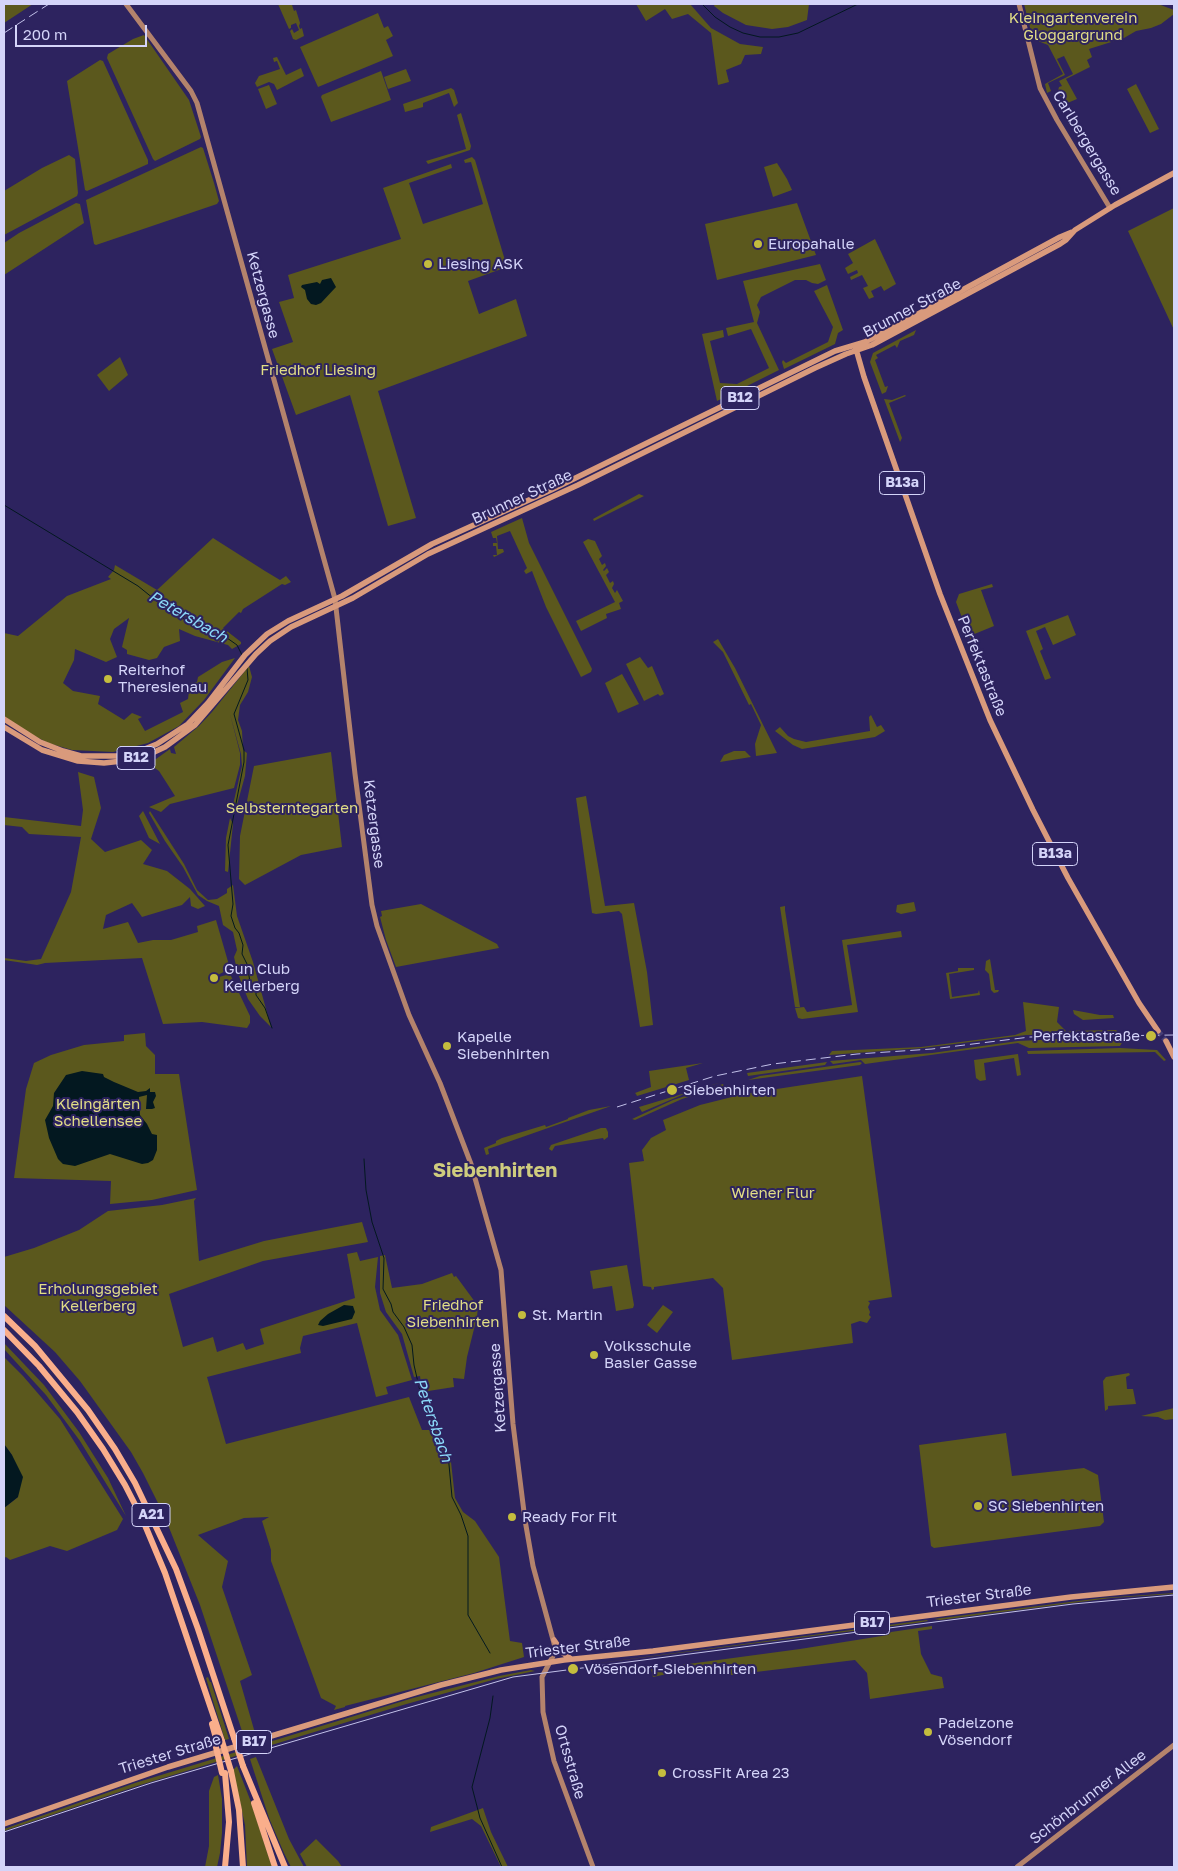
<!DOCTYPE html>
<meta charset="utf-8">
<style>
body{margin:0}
#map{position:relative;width:1178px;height:1871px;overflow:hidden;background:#2d235f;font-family:"Golos Text",sans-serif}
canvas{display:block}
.frame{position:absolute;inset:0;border:5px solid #d4d4f9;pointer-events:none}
.scale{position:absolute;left:15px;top:25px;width:132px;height:22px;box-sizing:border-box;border:2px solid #d4d4f9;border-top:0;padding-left:6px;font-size:15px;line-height:18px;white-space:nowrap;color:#d4d4f9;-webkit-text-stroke:4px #2d235f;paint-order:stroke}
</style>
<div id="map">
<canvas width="1178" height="1871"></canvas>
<div class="frame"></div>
<div class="scale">200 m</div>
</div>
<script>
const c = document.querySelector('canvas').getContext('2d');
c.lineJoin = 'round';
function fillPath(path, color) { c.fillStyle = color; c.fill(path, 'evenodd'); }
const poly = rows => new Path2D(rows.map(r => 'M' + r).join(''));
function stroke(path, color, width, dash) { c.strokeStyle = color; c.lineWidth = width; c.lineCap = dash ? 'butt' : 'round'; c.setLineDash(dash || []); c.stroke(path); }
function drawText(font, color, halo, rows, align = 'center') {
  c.font = font + ' "Golos Text",sans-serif'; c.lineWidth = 4; c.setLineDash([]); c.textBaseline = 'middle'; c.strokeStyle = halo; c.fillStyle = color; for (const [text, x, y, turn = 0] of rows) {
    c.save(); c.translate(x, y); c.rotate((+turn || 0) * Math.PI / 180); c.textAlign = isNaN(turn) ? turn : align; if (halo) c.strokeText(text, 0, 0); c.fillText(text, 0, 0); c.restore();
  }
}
const green = poly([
 [4,4,33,4,4,23],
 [278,4,294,4,292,5,294,11,296,10,300,23,299,26,300,29,302,28,304,36,296,40,293,39,290,31,292,29,294,33,299,30,296,23,291,25,291,28,289,29],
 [636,4,690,4,711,28,740,44,763,47,761,54,745,55,741,64,726,70,729,82,718,85,711,33,688,14,672,19,665,9,646,21],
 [715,4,809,4,807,20,788,27,772,29,746,25,723,13,714,6],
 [1024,4,1158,4,1174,10,1174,14,1161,24,1151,28,1136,31,1124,38,1089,49,1092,57,1087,60,1090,67,1066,79,1077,99,1065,104,1058,91,1059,87,1062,86,1059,81,1073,74,1064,56,1057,59,1065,75,1048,83,1051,91,1047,93,1045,84,1063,74,1048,45,1033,39],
 [378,13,384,28,388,26,393,36,386,40,393,56,318,87,300,47],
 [144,35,189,100,201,137,200,139,155,161,153,159,107,58,108,54,133,39],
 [277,57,286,75,301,68,304,76,277,90,274,84,269,82,257,87,255,83,259,76,280,69,277,61,274,62,273,58],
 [100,60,103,61,148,160,148,164,87,191,85,190,67,81],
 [406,69,411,81,388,89,384,77],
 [381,71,391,100,331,122,321,97,322,95],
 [1136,84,1159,129,1150,133,1127,89],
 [269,85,277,104,266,109,258,89],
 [451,88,454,90,458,103,454,107,449,93,423,103,423,107,405,112,403,104],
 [461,113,471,146,470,150,428,164,426,161,466,149,457,115],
 [201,147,203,148,214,183,219,201,217,204,96,245,94,244,86,200],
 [69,155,75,159,78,193,77,196,4,235,4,191,42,168],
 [472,157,475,160,507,267,468,281,479,314,516,299,527,336,378,391,416,518,388,526,350,395,296,415,272,349,293,342,279,302,294,298,288,275,401,239,383,188,451,164,452,168,409,183,423,224,483,204,471,162,465,163,464,160],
 [777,163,787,179,792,190,773,197,764,167],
 [76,203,80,204,84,223,4,275,4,243,19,233],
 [797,203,816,255,717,280,705,224],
 [1174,208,1174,330,1128,231],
 [875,239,896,284,884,291,881,286,871,291,874,297,869,299,863,288,868,286,862,275,851,280,850,277,858,273,857,270,848,274,845,268,853,263,848,254],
 [820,264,826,280,818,284,812,283,806,280,795,280,761,297,757,305,760,312,757,323,779,370,717,401,702,334,723,330,724,337,710,341,720,383,737,384,769,368,751,329,728,336,726,328,754,322,743,281],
 [827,285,843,330,838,333,835,344,784,369,782,362,783,360,786,363,828,342,833,327,814,291],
 [916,330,914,335,900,341,897,348,895,345,876,355,878,358,875,360,885,387,888,386,886,392,882,394,870,362,873,353],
 [120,357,128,375,109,391,97,375],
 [905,395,906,396,889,403,902,438,900,442,884,399,892,400],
 [639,494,644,496,594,521,593,519],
 [522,518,529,543,592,669,591,672,581,677,546,607,532,571,526,574,524,571,527,568,510,531,497,536,498,549,503,549,504,552,494,557,493,555,497,555,496,546,493,546,493,543,497,543,496,538,493,538,491,532],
 [213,538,265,571,280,580,286,576,291,582,285,585,282,584,243,609,241,613,239,612,223,628,241,642,241,644,232,649,228,645,195,636,179,629,180,641,164,647,157,658,149,660,127,654,127,650,122,647,129,618,114,629,110,639,117,657,106,662,75,649,74,660,63,683,73,691,100,696,98,704,124,720,132,713,142,717,138,719,145,731,183,712,180,703,188,699,190,683,197,682,198,677,222,662,235,658,204,700,179,726,148,743,113,752,72,750,48,743,25,731,4,716,4,654,5,653,4,651,4,633,18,636,67,596,111,579,108,577,114,570,115,565,157,590],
 [588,539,595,541,602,556,599,559,602,565,605,563,606,566,603,570,604,571,607,568,609,572,606,575,610,583,613,581,614,584,612,588,615,593,617,590,623,601,619,603,621,609,606,614,607,618,581,631,576,621,615,602,583,542],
 [992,584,993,587,981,590,994,626,972,635,978,651,975,652,956,602,959,594],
 [1068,615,1076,635,1053,645,1045,627,1036,631,1043,649,1040,651,1051,678,1045,680,1026,631],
 [718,639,735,668,777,753,756,756,755,744,761,725,751,704,749,705,723,652,713,642],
 [640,657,648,668,652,666,664,694,660,696,658,694,644,701,626,664],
 [249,666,252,677,248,692,240,705,238,720,242,731,243,750,247,753,245,776,235,812,232,809,242,766,241,754,230,714,240,753,240,765,234,788,170,804,161,812,149,807,175,796,159,771,149,764,170,749,171,753,176,754,174,747,199,726,212,712],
 [622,674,639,704,618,713,605,683],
 [871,715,877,727,881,725,885,731,875,737,802,749,793,745,775,731,780,727,788,736,794,739,806,742,870,731,869,717],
 [734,751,745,751,751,757,720,762,724,755],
 [331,752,342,847,301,855,245,885,239,879,240,836,254,766],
 [78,772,94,777,101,808,91,839,105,852,141,840,152,850,143,864,167,871,190,889,205,906,198,909,191,906,190,897,182,905,142,917,132,903,106,915,103,929,128,922,138,943,153,940,171,940,198,932,197,926,216,920,229,965,227,970,218,975,219,977,230,974,250,1016,250,1023,247,1028,202,1022,163,1024,142,958,45,963,37,965,4,960,4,958,26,961,41,959,71,892,81,837,29,834,22,827,4,825,4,817,81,826,83,810],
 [586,796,605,906,634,903,647,972,653,1025,640,1027,622,914,619,911,596,914,592,913,576,798],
 [143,811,160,844,149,838,139,816],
 [150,811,184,864,197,890,208,900,217,899,227,893,227,889,233,885,237,916,253,962,271,1027,260,1016,248,999,238,974,234,957,237,950,233,932,223,925,219,906,207,901,198,895,183,867,165,841,149,813],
 [230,818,233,824,228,872,225,871,226,838],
 [914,902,916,911,901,914,896,912,897,905],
 [421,904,497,944,499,948,396,967,386,940,380,917,382,916,381,911],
 [785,906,785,910,800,1007,795,1007,780,907],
 [901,931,902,937,847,945,858,1012,802,1019,798,1018,795,1008,804,1007,807,1012,852,1005,842,940],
 [990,959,995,990,999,990,998,992,994,993,991,990,989,974,985,970,986,961],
 [958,968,974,968,974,970,949,974,952,997,978,993,979,990,980,995,950,999,946,973,958,971],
 [1023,1002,1059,1007,1057,1022,1066,1031,1116,1030,1119,1033,1026,1035,923,1048,829,1055,832,1051,921,1047,1015,1035,1026,1031],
 [1073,1010,1100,1015,1113,1015,1114,1018,1083,1020,1074,1014],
 [145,1033,146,1046,155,1055,155,1074,179,1074,197,1190,152,1200,110,1204,111,1181,14,1178,26,1089,34,1063,51,1055,84,1045,124,1041,124,1035],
 [1059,1039,1123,1039,1123,1041,1120,1046,1029,1048,1018,1043,865,1064,861,1060,833,1064,830,1061,932,1053,1018,1041],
 [1120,1048,1157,1050,1166,1060,1164,1061,1155,1052,1028,1054,1027,1051],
 [1018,1054,1021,1075,1017,1076,1014,1058,984,1063,986,1080,980,1081,976,1078,974,1060],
 [827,1062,825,1065,748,1076,747,1073],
 [860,1062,862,1063,860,1065,748,1080,760,1076],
 [703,1063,686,1068,689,1080,637,1096,636,1094,635,1093,651,1087,649,1071],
 [862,1076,892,1297,868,1301,870,1303,868,1307,870,1312,869,1315,871,1317,867,1323,860,1321,851,1324,853,1343,732,1360,723,1288,713,1278,654,1287,654,1289,652,1290,651,1287,643,1286,629,1163,644,1161,642,1150,651,1138,666,1130,663,1120,700,1105,744,1094],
 [722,1082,682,1095,642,1112,639,1107],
 [723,1084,724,1086,682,1099,635,1120,632,1119,673,1100],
 [611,1106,488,1149,489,1154,486,1155,484,1148,496,1143,496,1141,502,1138,545,1125,546,1127,568,1119,568,1118,589,1110],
 [601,1128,606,1128,608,1132,608,1137,604,1140,603,1138,555,1146,552,1151,549,1149,551,1145],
 [196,1198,194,1201,199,1261,264,1241,362,1222,368,1242,263,1261,169,1294,183,1347,213,1337,217,1352,243,1343,246,1350,264,1344,260,1329,355,1298,347,1254,357,1252,360,1261,378,1257,375,1287,380,1310,398,1335,412,1380,386,1387,388,1394,376,1397,357,1323,303,1336,300,1348,301,1353,207,1377,226,1444,409,1397,422,1430,438,1430,447,1447,451,1462,455,1498,463,1512,475,1521,499,1557,510,1641,522,1643,524,1657,474,1673,345,1706,345,1707,334,1710,336,1706,321,1698,271,1561,271,1550,262,1521,269,1517,244,1518,198,1535,228,1561,222,1587,252,1675,240,1681,255,1733,244,1737,200,1605,164,1515,143,1473,131,1452,80,1381,55,1352,4,1305,4,1257,34,1248,79,1230,108,1211,162,1205],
 [385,1255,392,1288,422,1284,452,1273,454,1277,456,1276,478,1306,477,1317,467,1357,464,1379,453,1378,454,1387,422,1392,420,1376,414,1377,402,1334,386,1312,380,1293,380,1256],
 [627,1265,634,1305,633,1308,616,1311,612,1286,593,1289,590,1271],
 [663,1305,673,1312,657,1333,647,1325],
 [4,1343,44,1385,79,1432,108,1478,126,1516,80,1441,46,1395,4,1349],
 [4,1357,23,1376,60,1419,123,1519,117,1530,67,1551,50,1546,10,1560,6,1557,4,1558,4,1508,18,1497,12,1455,4,1444],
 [1129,1373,1130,1375,1126,1377,1127,1389,1133,1389,1136,1404,1108,1406,1108,1409,1105,1411,1103,1381,1106,1377],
 [1174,1408,1174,1419,1165,1420,1158,1417,1141,1416],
 [1006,1433,1012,1476,1084,1468,1098,1475,1104,1522,1100,1526,934,1548,931,1546,919,1445],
 [1174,1593,1174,1594,1111,1598,940,1620,934,1619,1102,1598],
 [927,1620,928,1621,916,1623,584,1665],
 [932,1626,932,1629,918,1631,921,1654,931,1674,942,1677,944,1688,870,1699,867,1673,855,1660,731,1675,725,1662,653,1677,651,1669,800,1649,888,1635,891,1632],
 [531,1670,535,1671,496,1679,403,1705,137,1786,4,1831,4,1829,135,1783,413,1698,499,1676],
 [208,1677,210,1682,211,1682,229,1739,225,1740,206,1678],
 [256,1757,289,1839,304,1867,291,1867,284,1853,269,1818,250,1759],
 [237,1766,251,1802,272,1867,247,1867,245,1825,233,1770],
 [218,1775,222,1799,222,1833,220,1853,217,1867,205,1867,209,1846,209,1791,214,1777],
 [483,1808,491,1832,508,1867,501,1867,481,1826,472,1819,430,1832,431,1827],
 [316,1839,338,1861,342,1867,307,1867,300,1854]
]);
const water = poly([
 [331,278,336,287,321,303,316,305,311,304,307,299,305,290,301,287,302,285,317,282,320,284,322,280],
 [82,1071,103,1074,104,1077,114,1082,138,1092,146,1091,150,1088,150,1092,155,1092,156,1096,153,1102,155,1108,152,1109,146,1109,147,1095,139,1097,140,1115,147,1124,152,1134,157,1135,157,1150,153,1160,148,1163,142,1164,110,1154,75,1166,63,1164,58,1159,49,1138,45,1120,53,1106,54,1093,66,1075],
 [344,1305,353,1306,355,1312,352,1319,323,1326,318,1325,320,1321,328,1314],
 [4,1444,12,1455,23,1477,18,1497,4,1508]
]);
const stream = poly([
 [702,4,715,17,730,27,743,33,760,37,779,37,798,33,858,4],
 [4,505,138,586,164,607,188,621,220,633,237,645,242,655],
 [247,668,248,680,234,714,244,750,244,762,228,845,233,904,231,916,235,928,239,933,243,945,242,954,247,964,250,982,256,989,256,995,265,1008,272,1028],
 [364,1159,366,1190,372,1222,384,1258,383,1289,391,1304,393,1312,404,1327,412,1345,414,1365,420,1391,448,1454,452,1497,461,1515,468,1536,468,1615,490,1653],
 [493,1696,490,1718,472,1787,480,1818,502,1867]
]);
const primaryTunnel = poly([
 [1158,1031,1166,1041]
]);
const secondary = poly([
 [126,4,191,91,197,103,335,599,355,774,372,905,377,926,409,1015,440,1083,471,1164,501,1270,513,1424,525,1520,533,1566,555,1647,553,1656,542,1677,543,1712,554,1761,593,1867],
 [1019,4,1040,88,1057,120,1110,208],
 [1017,1867,1174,1745]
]);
const primary = poly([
 [856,349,864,377,940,594,990,720,1033,810,1068,878,1139,1003,1158,1031],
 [4,719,40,742,63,751,81,756,117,756,135,753,157,744,188,724,208,703,245,655,267,634,288,621,342,596,432,544,551,490,835,351,865,342,885,332,1060,237,1072,232],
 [4,727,42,750,78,761,104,763,122,761,150,754,165,747,195,725,256,654,270,641,291,627,353,598,428,554,578,485,815,368,846,354,872,345,1060,244,1066,240,1075,230,1115,205,1174,173],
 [1166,1041,1174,1057],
 [554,1640,563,1653,571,1659],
 [4,1824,168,1767,441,1685,501,1670,564,1660,653,1651,1071,1597,1174,1587]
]);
const highway = poly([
 [4,1316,35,1346,88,1410,115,1449,135,1483,176,1569,198,1629,234,1738],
 [4,1330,39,1366,77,1412,103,1449,125,1485,142,1518,165,1573,222,1741],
 [212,1724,217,1742],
 [243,1766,285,1867],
 [231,1771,239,1810,243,1867],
 [225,1773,229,1822,225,1867],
 [254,1803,275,1867]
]);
const tram = poly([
 [4,1832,151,1783,513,1677,1073,1604,1174,1595]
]);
const rail = poly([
 [4,33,49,4],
 [617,1107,715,1076,773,1064,857,1054,932,1049,1030,1037,1174,1035]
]);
const highwayBridge = poly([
 [234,1738,243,1766],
 [222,1741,231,1771],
 [215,1743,222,1773]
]);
const markers = [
 [758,244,5,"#c4bd3e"],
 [428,264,5,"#c4bd3e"],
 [108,679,5,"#c4bd3e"],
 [214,978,5,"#c4bd3e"],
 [1151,1036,6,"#c4bd3e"],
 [447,1046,5,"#c4bd3e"],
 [672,1090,6,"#c4bd3e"],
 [522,1315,5,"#c4bd3e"],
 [594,1355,5,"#c4bd3e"],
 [978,1506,5,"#c4bd3e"],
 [512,1517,5,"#c4bd3e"],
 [573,1669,6,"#c4bd3e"],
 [928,1732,5,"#c4bd3e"],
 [662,1773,5,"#c4bd3e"]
];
const shields = [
 [740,398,38],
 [902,483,45],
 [136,758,38],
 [1055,854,45],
 [151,1515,38],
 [872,1623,35],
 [254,1742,35]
];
const shieldNames = [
 ["B12",740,398],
 ["B13a",902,483],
 ["B12",136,758],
 ["B13a",1055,854],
 ["A21",151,1515],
 ["B17",872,1623],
 ["B17",254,1742]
];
const parkNames = [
 ["Kleingartenverein",1073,18],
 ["Gloggargrund",1073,35],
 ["Friedhof Liesing",318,370],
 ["Selbsterntegarten",292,808],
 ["Kleingärten",98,1104],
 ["Schellensee",98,1121],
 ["Wiener Flur",773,1193],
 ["Erholungsgebiet",98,1289],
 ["Kellerberg",98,1306],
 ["Friedhof",453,1305],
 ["Siebenhirten",453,1322]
];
const streetNames = [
 ["Carlbergergasse",1087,143,59],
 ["Ketzergasse",263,295,75],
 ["Brunner Straße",912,308,-28],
 ["Brunner Straße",522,497,-25],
 ["Perfektastraße",982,666,68],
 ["Ketzergasse",374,824,83],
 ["Ketzergasse",498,1388,-94],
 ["Triester Straße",979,1596,-7],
 ["Triester Straße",578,1647,-7],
 ["Triester Straße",170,1754,-17],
 ["Ortsstraße",570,1762,74],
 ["Schönbrunner Allee",1088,1797,-38]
];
const poiNames = [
 ["Europahalle",768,244],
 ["Liesing ASK",438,264],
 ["Reiterhof",118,670],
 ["Theresienau",118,687],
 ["Gun Club",224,969],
 ["Kellerberg",224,986],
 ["Perfektastraße",1140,1036,"right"],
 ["Kapelle",457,1037],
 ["Siebenhirten",457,1054],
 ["Siebenhirten",683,1090],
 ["St. Martin",532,1315],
 ["Volksschule",604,1346],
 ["Basler Gasse",604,1363],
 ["SC Siebenhirten",988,1506],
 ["Ready For Fit",522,1517],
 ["Vösendorf-Siebenhirten",584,1669],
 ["Padelzone",938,1723],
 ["Vösendorf",938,1740],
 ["CrossFit Area 23",672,1773]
];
const waterNames = [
 ["Petersbach",188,617,30],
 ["Petersbach",433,1420,71]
];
const districtNames = [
 ["Siebenhirten",495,1171]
];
fillPath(green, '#5b581d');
fillPath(water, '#031820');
stroke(stream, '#031820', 1);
stroke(primaryTunnel, '#463e76', 5.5, [5.5, 3]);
stroke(secondary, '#b4836c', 5);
stroke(primary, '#d99a7c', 5.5);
stroke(highway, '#faae8b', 6);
stroke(tram, '#c2c1e9', 1);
stroke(rail, '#c2c1e9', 1, [10, 5]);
stroke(highwayBridge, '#faae8b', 6);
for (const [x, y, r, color] of markers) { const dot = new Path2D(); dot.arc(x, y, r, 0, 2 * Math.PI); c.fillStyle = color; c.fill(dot); stroke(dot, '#2d235f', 2); }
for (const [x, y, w] of shields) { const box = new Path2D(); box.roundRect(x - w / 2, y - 11.5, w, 23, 4); c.fillStyle = '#2d235f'; c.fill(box); stroke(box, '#d4d4f9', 1); }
drawText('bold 14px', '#d4d4f9', null, shieldNames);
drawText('15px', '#e2de86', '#2d235f', parkNames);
drawText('15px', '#d4d4f9', '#2d235f', streetNames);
drawText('15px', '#d4d4f9', '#2d235f', poiNames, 'left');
drawText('italic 16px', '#8bd9f9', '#2d235f', waterNames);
drawText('bold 20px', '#cfcc7e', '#2d235f', districtNames);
</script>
